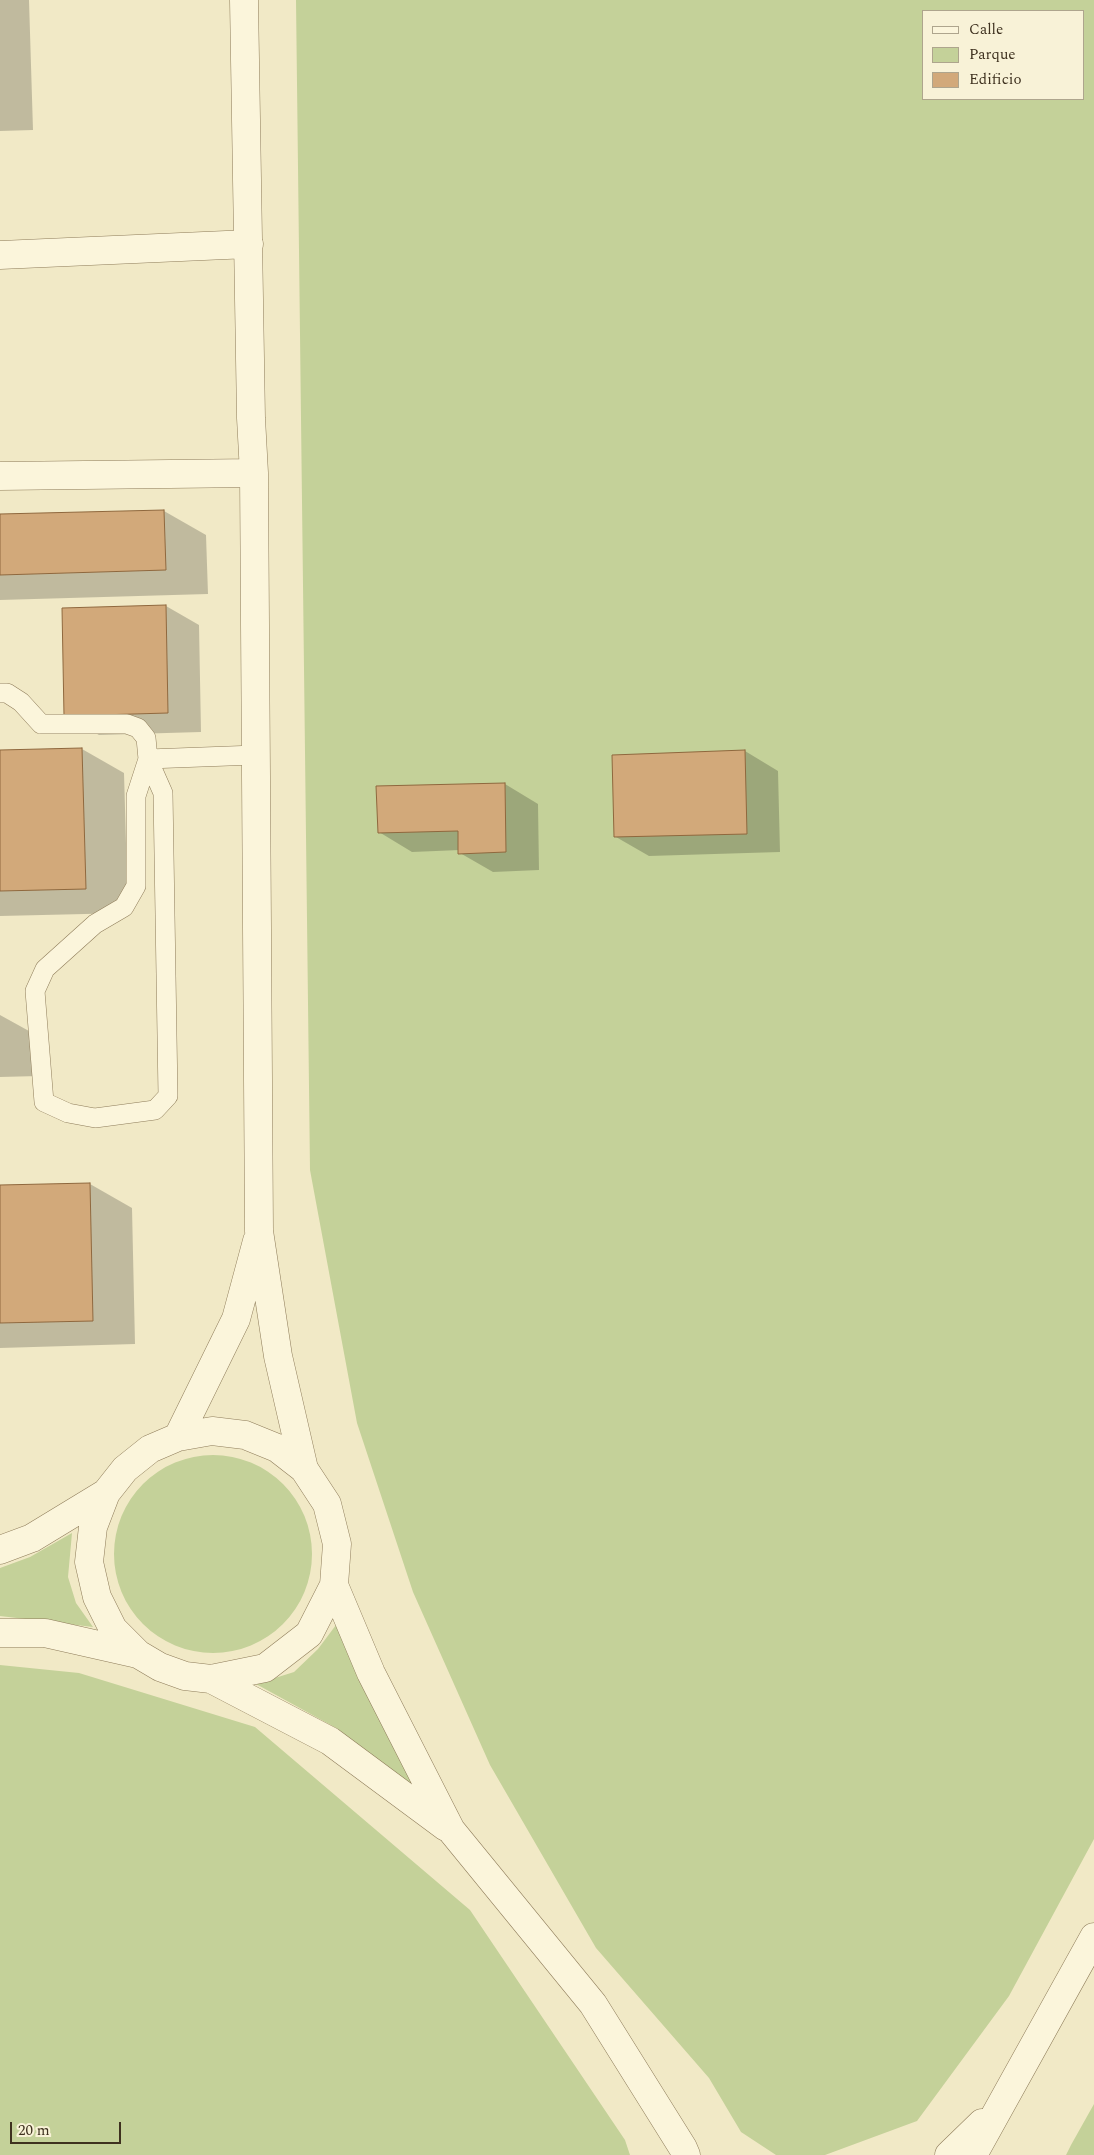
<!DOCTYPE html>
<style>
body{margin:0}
#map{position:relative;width:1094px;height:2155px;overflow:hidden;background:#f1e9c6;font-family:Spectral,serif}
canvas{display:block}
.legend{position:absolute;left:922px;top:10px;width:162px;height:90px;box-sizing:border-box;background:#f8f2d7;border:1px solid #aea58d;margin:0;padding:6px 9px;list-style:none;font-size:15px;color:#3e311f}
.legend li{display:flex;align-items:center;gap:10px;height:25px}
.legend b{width:25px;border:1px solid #aea58d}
.scale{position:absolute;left:10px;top:2122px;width:111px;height:22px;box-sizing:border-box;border:2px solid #3e311f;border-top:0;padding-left:6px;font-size:15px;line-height:18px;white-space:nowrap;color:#3e311f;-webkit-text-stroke:4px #f8f2d7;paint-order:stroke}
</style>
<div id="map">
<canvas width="1094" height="2155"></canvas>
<ul class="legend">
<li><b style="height:6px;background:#fbf5db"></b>Calle</li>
<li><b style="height:14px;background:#c4d199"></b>Parque</li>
<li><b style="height:14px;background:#d2a97a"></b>Edificio</li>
</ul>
<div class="scale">20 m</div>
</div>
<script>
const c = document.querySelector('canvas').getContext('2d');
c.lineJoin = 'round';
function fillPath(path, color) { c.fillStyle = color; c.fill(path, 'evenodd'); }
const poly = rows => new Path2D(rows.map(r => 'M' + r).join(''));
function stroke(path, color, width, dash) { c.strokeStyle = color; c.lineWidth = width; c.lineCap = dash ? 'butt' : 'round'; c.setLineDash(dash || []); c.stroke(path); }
const green = poly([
 [296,0,1094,0,1094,1839,1009,1996,917,2121,825,2155,776,2155,741,2132,709,2078,596,1948,490,1765,413,1592,357,1423,310,1170],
 [923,11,1083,11,1083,99,923,99],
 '114 1554a99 99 0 1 1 198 0a99 99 0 1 1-198 0Z',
 [72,1533,68,1577,76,1603,93,1627,0,1616,0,1568,30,1557],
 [339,1621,427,1804,338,1729,256,1684,294,1672,318,1649],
 [0,1665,79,1673,255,1727,470,1910,625,2140,630,2155,0,2155],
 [1094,2104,1094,2155,1066,2155,1071,2145]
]);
const shadow = poly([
 [0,0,29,0,33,130,0,131],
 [164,511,206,535,208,594,0,600,0,515],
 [166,606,199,625,201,732,99,735,65,716],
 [82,749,124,773,128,913,0,916,0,751],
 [745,751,778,771,780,852,649,856,616,837],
 [505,784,538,804,539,870,493,872,460,853,460,850,412,852,379,832],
 [0,1015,38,1036,39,1076,0,1077],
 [90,1184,132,1208,135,1344,0,1348,0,1186]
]);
const building = poly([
 [164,510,166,570,0,575,0,514,164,510],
 [166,605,168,713,64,716,62,608,166,605],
 [82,748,86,889,0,891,0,750,82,748],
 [745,750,747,834,614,837,612,755,745,750],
 [505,783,506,852,458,854,458,831,378,833,376,786,505,783],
 [90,1183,93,1321,0,1323,0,1185,90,1183]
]);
const lane = poly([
 [0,693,7,693,21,702,41,724,127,724,138,728,146,738,148,759,163,793,168,1096,155,1110,95,1118,68,1113,44,1102,35,991,45,969,95,924,124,907,136,886,136,796,148,759],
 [148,759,256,755]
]);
const street = poly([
 [244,0,251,418,254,473,259,1231,278,1356,304,1469],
 [0,255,249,244],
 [0,476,254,473],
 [178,1437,212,1431,245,1435,277,1448,304,1469,327,1504,337,1544,334,1585,309,1634,265,1668,211,1679,185,1676,160,1667,138,1654,113,1629,97,1597,89,1562,93,1527,106,1493,125,1469,150,1449,178,1437,236,1319,257,1241],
 [0,1550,32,1538,106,1493],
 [334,1585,371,1673,451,1830,593,2004,683,2148,686,2155],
 [0,1633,45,1633,138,1654],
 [211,1679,330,1741,446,1827],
 [949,2155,982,2123],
 [973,2155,1094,1937]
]);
fillPath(green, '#c4d199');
fillPath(shadow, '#0003');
fillPath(building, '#d2a97a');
stroke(building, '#8f683e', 1);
stroke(lane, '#8e7c5a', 20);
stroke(street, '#8e7c5a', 29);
stroke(lane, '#fbf5db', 19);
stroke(street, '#fbf5db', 28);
</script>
